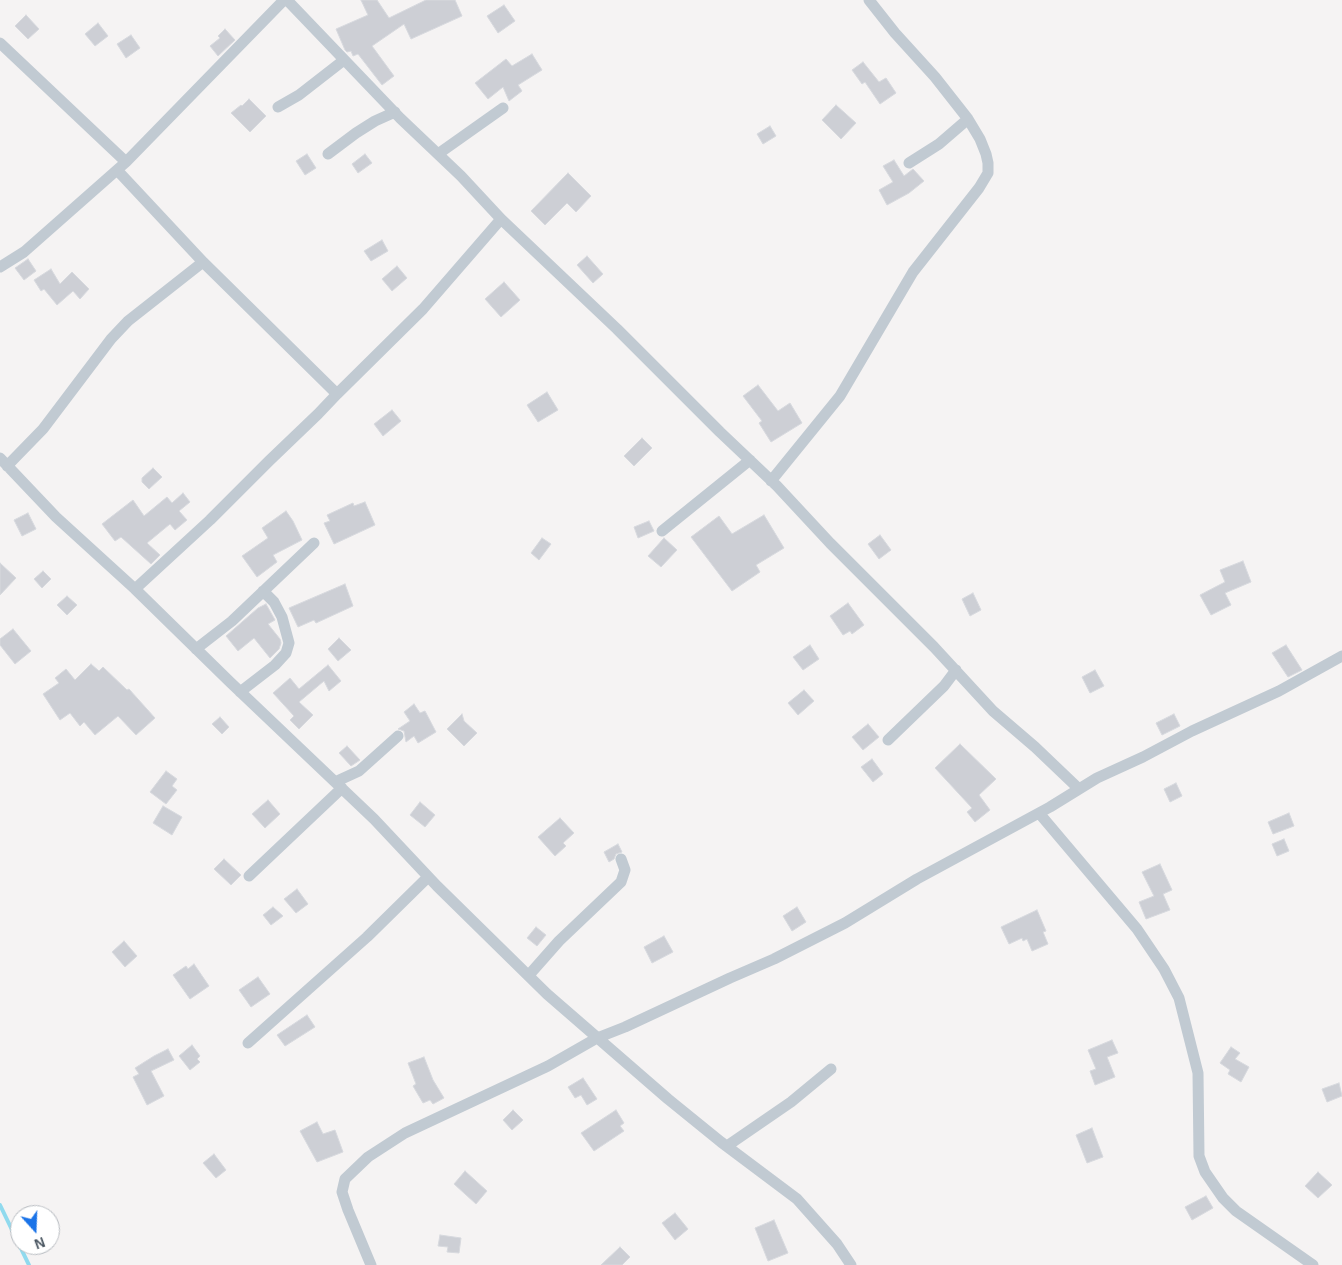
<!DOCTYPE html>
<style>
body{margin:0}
#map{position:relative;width:1342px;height:1265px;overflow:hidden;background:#f5f3f3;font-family:Arial,sans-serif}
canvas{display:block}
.north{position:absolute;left:10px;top:1205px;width:50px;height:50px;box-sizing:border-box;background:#fff;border:1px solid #b7bbc0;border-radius:50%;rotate:160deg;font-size:14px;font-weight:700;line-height:20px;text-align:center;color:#4a5661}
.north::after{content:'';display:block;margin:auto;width:18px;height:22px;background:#1a73e8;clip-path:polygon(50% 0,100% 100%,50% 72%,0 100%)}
</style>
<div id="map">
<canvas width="1342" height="1265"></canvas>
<div class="north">N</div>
</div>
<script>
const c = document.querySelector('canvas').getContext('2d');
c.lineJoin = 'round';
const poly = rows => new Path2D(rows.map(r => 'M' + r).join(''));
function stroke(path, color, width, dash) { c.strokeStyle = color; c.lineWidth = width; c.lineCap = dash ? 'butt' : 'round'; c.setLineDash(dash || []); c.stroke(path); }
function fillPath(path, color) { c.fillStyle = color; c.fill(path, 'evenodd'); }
const stream = poly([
 [0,1205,29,1265]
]);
const building = poly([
 [361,0,377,0,389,18,426,0,455,0,462,16,411,39,404,24,372,46,394,76,382,85,358,54,353,56,351,51,347,52,345,50,336,29,368,15,361,0],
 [504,5,515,21,498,33,487,16,504,5],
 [26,15,39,29,28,39,15,26,26,15],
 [98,23,108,36,95,46,85,34,98,23],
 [225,29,235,40,218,56,210,46,220,38,218,36,225,29],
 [131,35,140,48,126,58,117,44,131,35],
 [532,54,542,70,518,85,522,91,509,101,503,87,488,99,475,83,506,59,512,66,532,54],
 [863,62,879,82,886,78,896,93,880,104,865,82,862,84,852,70,863,62],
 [249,99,266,116,250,132,231,113,241,105,242,106,249,99],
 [836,105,856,123,841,139,822,120,836,105],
 [770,126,776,136,763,144,757,134,770,126],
 [307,154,316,168,305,175,296,161,307,154],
 [365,154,372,163,358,173,352,164,365,154],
 [894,160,904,176,913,169,924,181,909,193,887,205,879,190,893,182,883,166,894,160],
 [568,173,591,196,576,212,567,203,545,225,531,211,568,173],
 [382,240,388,251,371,261,364,251,382,240],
 [587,256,603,274,593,283,577,265,587,256],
 [28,259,36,271,24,280,15,268,28,259],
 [397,266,407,278,392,291,382,279,397,266],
 [51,269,60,284,72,272,89,289,80,299,73,291,57,305,44,289,41,291,34,280,51,269],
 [504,282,520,300,501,317,485,299,504,282],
 [758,385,778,411,790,403,802,423,771,442,759,423,762,421,743,396,758,385],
 [547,392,558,410,538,422,527,405,547,392],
 [392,410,401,421,383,436,374,424,392,410],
 [642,438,652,448,634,466,624,456,642,438],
 [153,468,162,477,149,489,142,482,142,478,153,468],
 [183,493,190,502,179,511,187,520,175,530,170,524,147,543,160,555,151,564,121,537,115,541,102,524,133,500,144,516,167,497,172,503,183,493],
 [365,502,375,525,334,544,324,523,330,521,327,515,353,503,354,506,365,502],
 [286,511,293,521,302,540,273,555,277,562,257,577,242,556,268,538,262,528,286,511],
 [28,513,36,529,22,536,14,520,28,513],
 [764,515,784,548,756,565,760,572,732,591,691,537,719,516,732,534,764,515],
 [649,521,654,531,638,538,634,527,649,521],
 [880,535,891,550,879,559,868,544,880,535],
 [542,538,551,544,539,560,531,553,542,538],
 [664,538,677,550,661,567,648,556,664,538],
 [1243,561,1251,582,1225,593,1231,605,1211,615,1200,595,1225,582,1220,570,1243,561],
 [0,563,16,578,0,595,0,563],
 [43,571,51,579,42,588,34,579,43,571],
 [345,584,353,606,316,623,314,620,298,627,289,608,345,584],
 [973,593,981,610,970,616,962,599,973,593],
 [67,596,77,605,67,615,57,605,67,596],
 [848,603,864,625,852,634,850,631,843,635,830,616,848,603],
 [266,604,275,620,268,624,280,639,281,643,279,649,270,658,254,638,238,651,226,636,258,608,266,604],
 [13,629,31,651,15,664,0,645,0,639,13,629],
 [339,638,351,650,338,661,328,649,339,638],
 [810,645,819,659,803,670,793,657,810,645],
 [1286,645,1302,670,1288,677,1272,653,1286,645],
 [91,664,99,671,103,667,127,690,129,689,155,718,136,735,118,716,95,735,84,722,80,726,70,713,60,720,43,694,59,683,55,678,66,669,75,680,91,664],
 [328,665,341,681,329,691,324,681,299,702,313,715,299,729,290,720,294,716,273,693,290,678,299,689,328,665],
 [1095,670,1104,686,1090,693,1082,677,1095,670],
 [804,690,814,701,798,715,788,703,804,690],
 [414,704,420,713,425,711,436,732,418,743,414,736,406,742,404,731,398,729,410,721,404,712,414,704],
 [462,714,464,721,477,733,464,746,447,729,462,714],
 [1174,714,1180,726,1162,735,1156,723,1174,714],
 [220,717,229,727,222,734,212,724,220,717],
 [868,724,879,737,863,750,852,737,868,724],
 [960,744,996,779,979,795,990,810,975,822,967,812,972,808,935,768,960,744],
 [347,746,360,760,351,766,339,753,347,746],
 [872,759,883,774,873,782,861,767,872,759],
 [166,771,177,779,172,786,177,790,166,804,150,792,166,771],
 [1176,783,1182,796,1170,802,1164,789,1176,783],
 [268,800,280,814,265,828,252,814,268,800],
 [420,802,435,815,425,827,410,815,420,802],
 [163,806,182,817,172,835,153,823,163,806],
 [1289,813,1294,826,1273,834,1268,822,1289,813],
 [560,818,574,833,563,843,566,846,555,856,538,837,560,818],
 [1284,839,1289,851,1277,856,1272,844,1284,839],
 [618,844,622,852,616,854,614,859,609,862,604,852,618,844],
 [224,859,241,875,231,885,214,869,224,859],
 [1160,864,1172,890,1163,894,1170,910,1146,919,1139,902,1154,896,1142,872,1160,864],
 [297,889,308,904,296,913,284,899,297,889],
 [273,907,283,916,271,925,263,915,273,907],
 [797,907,806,922,792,931,783,916,797,907],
 [1037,910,1046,931,1043,932,1048,944,1032,951,1027,939,1023,941,1022,938,1009,944,1001,927,1037,910],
 [536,927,546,935,537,946,527,938,536,927],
 [664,936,673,952,652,963,644,947,664,936],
 [124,941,137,956,125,967,112,952,124,941],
 [194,964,209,986,190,999,173,975,186,966,188,969,194,964],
 [258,977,270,994,251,1007,239,990,258,977],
 [307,1015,315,1027,285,1046,277,1035,307,1015],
 [1112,1040,1118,1053,1107,1057,1115,1077,1095,1085,1090,1071,1096,1069,1088,1050,1112,1040],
 [192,1045,200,1056,197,1059,200,1062,190,1070,179,1056,192,1045],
 [1231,1047,1240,1053,1235,1059,1249,1067,1241,1082,1228,1074,1230,1070,1220,1063,1231,1047],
 [168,1049,174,1060,151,1071,164,1096,147,1105,133,1077,139,1074,135,1068,154,1056,168,1049],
 [424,1057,433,1080,444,1098,433,1104,430,1100,423,1103,413,1086,416,1084,408,1063,424,1057],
 [583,1078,597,1099,587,1105,581,1095,575,1098,568,1087,583,1078],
 [1339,1083,1342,1096,1327,1102,1322,1089,1339,1083],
 [513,1110,523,1120,512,1130,503,1120,513,1110],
 [616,1110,624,1123,620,1126,624,1131,594,1151,581,1133,616,1110],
 [317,1122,323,1134,335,1130,343,1152,317,1162,300,1131,317,1122],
 [1092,1128,1103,1157,1087,1163,1076,1135,1092,1128],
 [214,1154,226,1170,216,1178,203,1163,214,1154],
 [465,1171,487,1191,476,1204,454,1184,465,1171],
 [1318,1172,1332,1185,1318,1198,1305,1186,1318,1172],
 [1206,1196,1213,1208,1192,1220,1185,1207,1206,1196],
 [675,1213,688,1229,675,1240,662,1223,675,1213],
 [774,1220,788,1253,768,1261,755,1228,774,1220],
 [440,1235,461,1238,459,1253,447,1252,448,1247,438,1246,440,1235],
 [620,1247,630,1257,622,1265,601,1265,620,1247]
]);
const street = poly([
 [287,0,400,118,461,176,501,219,617,329,720,432,777,486,830,543,934,647,993,711,1035,747,1079,789],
 [0,43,126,162],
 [278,107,299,95,344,60],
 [328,154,356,133,375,121,395,112],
 [438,154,503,108],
 [909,163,939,144,968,119],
 [117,170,203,262,337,394],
 [0,267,24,252,126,162,284,0],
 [0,458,56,517,135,589,230,682,374,819,437,886,547,994,668,1099,721,1142,797,1199,837,1244,851,1265],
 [7,466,43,429,111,339,128,321,203,262],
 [771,481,840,396,913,272,979,188,988,173,988,163,986,154,980,139,968,119,935,77,895,33,869,0],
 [662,531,750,460],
 [135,589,210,520,269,461,318,414,337,394,423,309,501,219],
 [196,649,232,621,314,543],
 [240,692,275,665,286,653,289,643,282,617,274,602,263,591],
 [888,740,944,686,956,670],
 [335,782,359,771,398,736],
 [1039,813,1137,929,1164,969,1179,998,1198,1073,1199,1156,1205,1172,1223,1198,1236,1211,1313,1265],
 [249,876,342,788],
 [529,975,559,941,621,882,625,870,621,859],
 [248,1043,367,937,428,877],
 [727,1146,791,1102,831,1069],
 [371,1265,348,1210,342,1192,345,1179,368,1157,405,1133,548,1066,597,1038,625,1027,730,978,774,959,845,923,917,879,1050,807,1097,778,1143,757,1192,731,1279,691,1342,656]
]);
stroke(stream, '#90daee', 4);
fillPath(building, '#cdcfd5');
stroke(building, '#d7d9de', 1);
stroke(street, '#c1cad2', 11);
</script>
